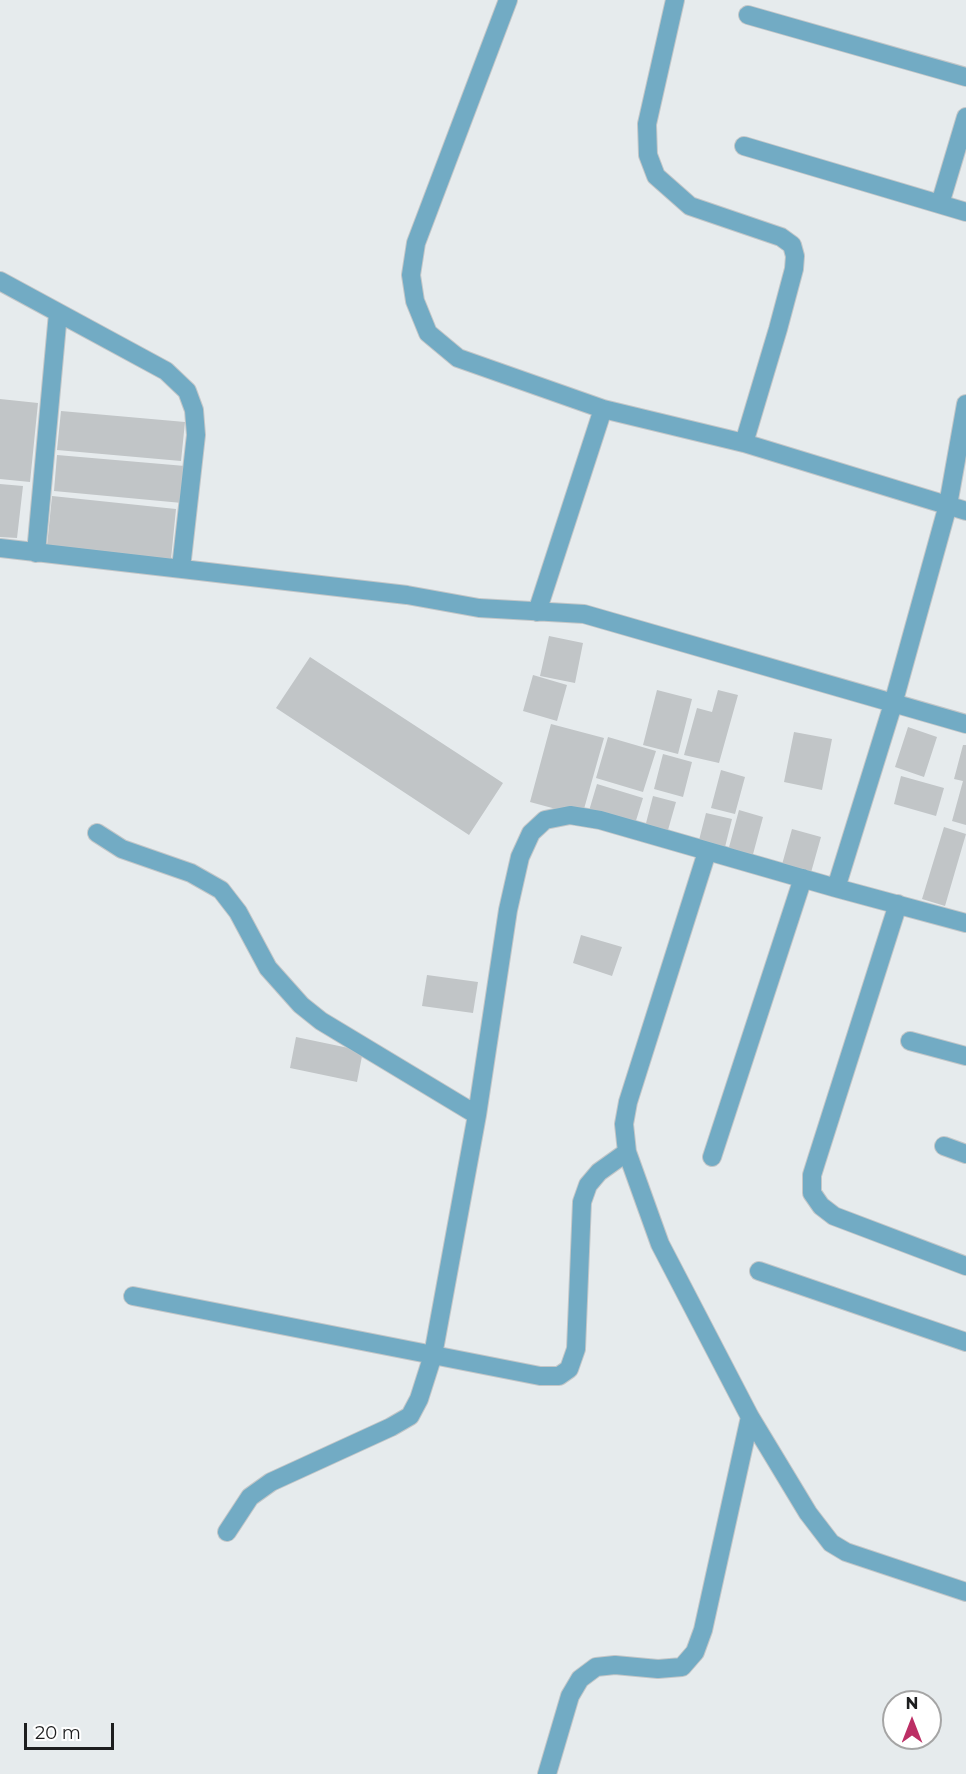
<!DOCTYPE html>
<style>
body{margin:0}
#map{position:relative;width:966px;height:1774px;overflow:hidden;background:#e6ebed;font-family:Montserrat,sans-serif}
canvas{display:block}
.north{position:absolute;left:882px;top:1690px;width:60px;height:60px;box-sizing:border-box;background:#fff;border:2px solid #a5a5a5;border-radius:50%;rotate:0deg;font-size:16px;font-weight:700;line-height:24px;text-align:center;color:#1d1e1f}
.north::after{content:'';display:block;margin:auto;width:21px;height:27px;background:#bc2f65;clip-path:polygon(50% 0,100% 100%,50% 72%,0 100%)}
.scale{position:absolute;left:24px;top:1723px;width:90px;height:27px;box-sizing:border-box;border:3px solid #1d1e1f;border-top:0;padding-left:8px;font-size:18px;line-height:21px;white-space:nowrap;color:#1d1e1f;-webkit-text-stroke:4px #fff;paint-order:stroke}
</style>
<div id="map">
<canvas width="966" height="1774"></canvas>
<div class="north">N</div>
<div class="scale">20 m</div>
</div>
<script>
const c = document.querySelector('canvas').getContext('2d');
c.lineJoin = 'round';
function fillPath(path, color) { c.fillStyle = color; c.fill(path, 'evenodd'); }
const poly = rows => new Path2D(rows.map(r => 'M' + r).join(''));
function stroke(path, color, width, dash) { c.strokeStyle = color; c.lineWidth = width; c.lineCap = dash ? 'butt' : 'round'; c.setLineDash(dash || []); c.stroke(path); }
const building = poly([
 [0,399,38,403,30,482,0,479],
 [61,411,185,422,181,461,57,450],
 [57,455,185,466,182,503,54,491],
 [0,484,23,486,17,538,0,537],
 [52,496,176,509,171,559,47,546],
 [549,636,583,643,575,683,540,676],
 [310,657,503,783,469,835,276,708],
 [533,675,567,685,557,721,523,711],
 [657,690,692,699,678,754,643,745],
 [718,690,738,695,719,763,684,755,697,708,712,712],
 [551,724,604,738,582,816,530,802],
 [908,727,937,737,924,777,895,767],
 [794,732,832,739,822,790,784,782],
 [608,737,656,751,643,792,596,778],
 [963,745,966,745,966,825,952,821,963,781,954,779],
 [663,754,692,762,683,797,654,789],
 [721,770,745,777,735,814,711,808],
 [901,776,944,788,936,816,894,804],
 [597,784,643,798,634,827,588,814],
 [653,796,676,802,666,837,644,831],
 [739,810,763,817,752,858,728,851],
 [706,813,732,819,724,851,698,844],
 [944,827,966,834,945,906,922,899],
 [792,829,821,837,810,876,781,868],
 [581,935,622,947,612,976,573,963],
 [427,975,478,982,473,1013,422,1006],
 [296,1037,363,1051,357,1082,290,1068]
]);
const minor = poly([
 [508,0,416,243,411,275,415,301,428,333,458,358,603,409,744,443,966,511],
 [675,0,647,124,648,155,656,176,690,206,781,237,792,245,795,256,794,269,778,329,744,443],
 [748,15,966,77],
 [744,146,966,212],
 [940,204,966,117],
 [0,281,166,371,187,391,194,410,196,435,181,568],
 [0,548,407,595,479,608,584,614,966,724],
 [36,553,58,313],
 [537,612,603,409],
 [97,833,122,849,191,873,221,890,238,912,268,968,301,1005,321,1021,477,1115,433,1355,419,1399,410,1416,391,1427,271,1482,250,1497,227,1532],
 [707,852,628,1102,624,1124,627,1152,660,1244,750,1417,808,1513,831,1543,846,1552,966,1592],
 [836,888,893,704,948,505,966,404],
 [898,904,817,1159,812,1175,812,1193,821,1206,834,1216,966,1266],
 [910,1041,966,1056],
 [477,1115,508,910,520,857,531,833,545,820,570,815,600,820,836,888,966,923],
 [944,1146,966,1154],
 [712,1157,803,878],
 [759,1271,966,1342],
 [133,1296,540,1376,559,1376,569,1369,576,1349,582,1202,588,1185,599,1172,627,1152],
 [547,1774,570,1696,580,1679,596,1667,615,1665,658,1669,682,1667,695,1652,703,1630,750,1417]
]);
fillPath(building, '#c1c5c7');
stroke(minor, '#c2c6c8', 20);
stroke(minor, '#72abc4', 18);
</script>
